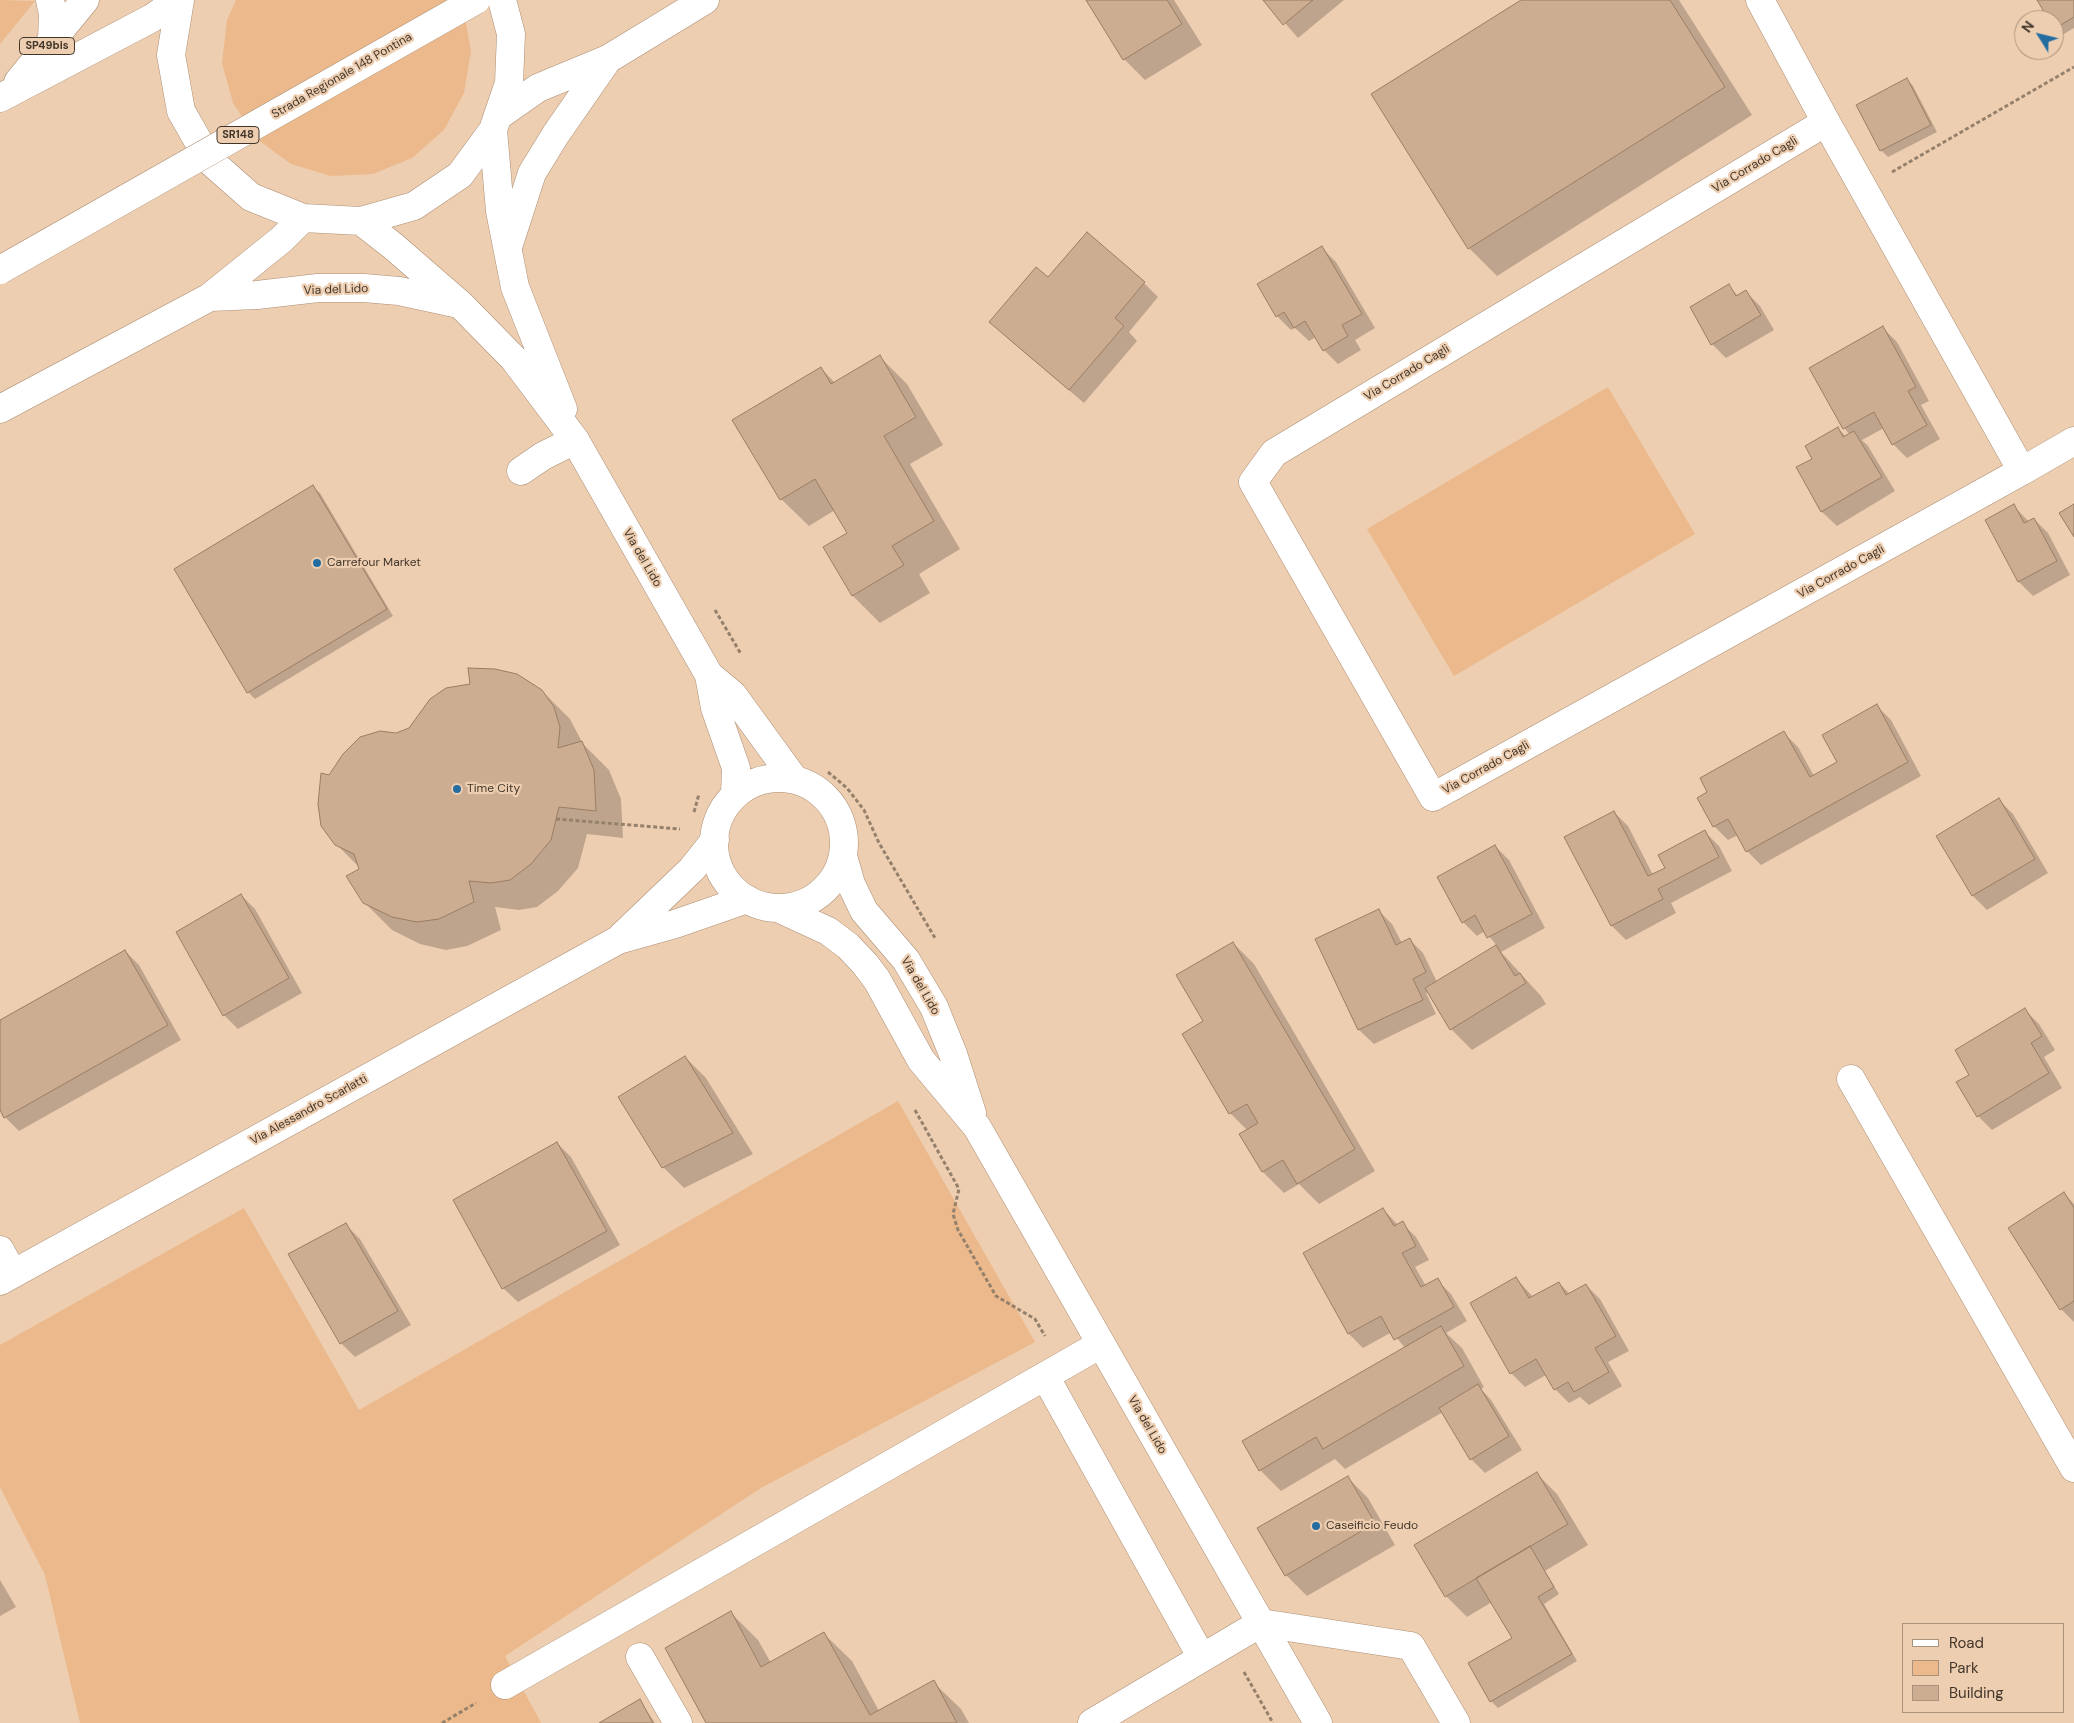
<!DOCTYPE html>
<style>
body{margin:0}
#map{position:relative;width:2074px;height:1723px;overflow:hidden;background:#eeceb1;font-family:"DM Sans",sans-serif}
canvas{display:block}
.legend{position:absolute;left:1902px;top:1623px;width:162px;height:90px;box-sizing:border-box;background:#eeceb1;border:1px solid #a9917b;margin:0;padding:6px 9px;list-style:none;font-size:15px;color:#42362a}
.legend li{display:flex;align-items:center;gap:10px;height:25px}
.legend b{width:25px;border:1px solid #a9917b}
.north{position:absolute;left:2014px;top:10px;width:50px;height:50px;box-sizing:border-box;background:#eeceb1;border:1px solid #a9917b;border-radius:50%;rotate:306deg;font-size:14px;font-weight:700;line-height:20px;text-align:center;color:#42362a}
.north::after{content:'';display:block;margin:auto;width:18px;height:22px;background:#246da1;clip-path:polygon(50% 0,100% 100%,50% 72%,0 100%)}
</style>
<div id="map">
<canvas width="2074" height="1723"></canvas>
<ul class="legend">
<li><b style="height:6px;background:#fff"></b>Road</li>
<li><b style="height:14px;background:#ebb98b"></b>Park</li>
<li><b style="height:14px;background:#ccad91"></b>Building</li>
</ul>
<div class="north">N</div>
</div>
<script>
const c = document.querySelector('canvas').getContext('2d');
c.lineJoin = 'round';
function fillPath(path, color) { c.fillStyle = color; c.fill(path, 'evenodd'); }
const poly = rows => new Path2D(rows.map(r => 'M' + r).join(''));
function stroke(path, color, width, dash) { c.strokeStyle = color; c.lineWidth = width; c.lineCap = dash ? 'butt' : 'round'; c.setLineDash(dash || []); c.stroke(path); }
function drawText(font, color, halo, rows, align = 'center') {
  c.font = font + ' "DM Sans",sans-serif'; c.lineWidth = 4.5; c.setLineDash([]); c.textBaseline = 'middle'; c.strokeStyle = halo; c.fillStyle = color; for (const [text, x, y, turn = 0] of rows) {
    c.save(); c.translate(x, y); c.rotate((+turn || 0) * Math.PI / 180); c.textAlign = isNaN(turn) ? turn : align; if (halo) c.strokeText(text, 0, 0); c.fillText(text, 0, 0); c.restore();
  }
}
const green = poly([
 [0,0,35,1,0,44],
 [236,0,458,0,464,12,471,51,464,93,444,130,412,158,373,174,331,176,291,164,257,139,233,103,222,63,227,20],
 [1608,387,1695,534,1454,676,1367,529],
 [898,1101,1035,1342,761,1488,505,1656,541,1723,80,1723,45,1575,0,1487,0,1345,244,1208,359,1410]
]);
const shadow = poly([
 [1087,0,1174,0,1202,45,1145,80,1124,59],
 [1265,0,1344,0,1298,38],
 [1523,0,1679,0,1752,115,1497,276,1469,248],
 [2038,0,2074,0,2074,28,2062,35,2054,26,2054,20,2050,20],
 [1907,79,1913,86,1937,132,1888,157,1881,150],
 [1322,248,1336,262,1375,328,1355,340,1361,350,1338,364,1324,350,1316,337,1309,341,1295,328,1291,330,1277,316],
 [1048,279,1144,283,1158,297,1129,332,1137,341,1084,403,1005,336],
 [1729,286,1738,296,1746,292,1760,306,1774,330,1726,358,1712,344],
 [1883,328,1897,342,1929,401,1921,405,1940,439,1907,458,1893,444,1884,428,1862,440,1868,446,1895,491,1837,526,1822,512,1797,468,1813,459,1838,428,1846,437,1850,435,1844,428],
 [879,356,907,384,943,445,910,464,960,549,919,574,930,593,880,623,853,596,849,533,835,510,809,526,781,499,821,368,835,383],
 [313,487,320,493,393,616,255,699,248,692],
 [2014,506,2029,522,2034,519,2048,533,2070,575,2033,596,2019,582,1986,520],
 [542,691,570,719,583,744,609,770,621,799,623,838,587,834,578,868,558,891,537,907,519,910,495,907,501,930,467,946,446,950,420,944,392,930,364,902,360,868,336,844,329,777,397,734],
 [1877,706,1891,720,1921,776,1761,865,1747,851,1738,835,1728,840,1714,826,1784,733,1798,747,1814,776,1838,762],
 [1999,800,2013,814,2048,873,1987,910,1973,896,1938,836],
 [1614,812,1628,826,1653,875,1666,869,1705,832,1719,846,1732,871,1671,903,1676,913,1626,940,1612,926],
 [1495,846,1509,860,1545,928,1501,952,1541,996,1546,1004,1472,1050,1451,1029,1429,992,1426,993,1436,1014,1374,1044,1359,1030,1317,940,1378,910,1392,924,1402,943,1409,939,1423,953,1437,982,1497,946,1485,931,1477,936,1463,922],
 [241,895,255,909,302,993,238,1029,224,1015,177,932],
 [1233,943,1254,964,1375,1171,1319,1204,1299,1184,1284,1193,1263,1172,1241,1135,1248,1131,1230,1113,1184,1034,1205,1021],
 [125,951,139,965,181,1040,19,1131,5,1117,0,1107,0,1022],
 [2025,1010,2039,1024,2055,1050,2044,1057,2062,1088,1992,1130,1978,1116,1970,1075],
 [685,1057,706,1078,753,1154,684,1188,663,1167],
 [557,1143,571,1157,620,1245,518,1302,503,1288],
 [2064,1193,2074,1204,2074,1322,2061,1309],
 [1383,1209,1398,1225,1402,1223,1416,1237,1429,1260,1415,1267,1426,1286,1437,1280,1451,1294,1467,1321,1446,1333,1462,1348,1484,1387,1481,1389,1491,1400,1522,1450,1485,1473,1471,1459,1443,1412,1345,1469,1335,1459,1281,1491,1260,1470,1405,1348,1392,1332,1363,1348,1349,1334,1305,1253],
 [346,1225,360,1239,411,1325,355,1357,341,1343],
 [1516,1278,1533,1297,1559,1283,1570,1294,1586,1285,1600,1299,1629,1351,1608,1362,1622,1386,1589,1405,1580,1397,1569,1403,1555,1389,1546,1375,1525,1387,1511,1373],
 [1536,1473,1557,1494,1588,1545,1545,1571,1559,1594,1544,1604,1577,1661,1498,1708,1491,1701,1470,1664,1513,1638,1492,1602,1467,1617,1446,1596],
 [1347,1477,1368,1498,1395,1545,1307,1596,1286,1575],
 [0,1580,16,1607,0,1616],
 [731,1613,758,1640,771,1663,824,1634,852,1661,879,1711,933,1682,961,1709,969,1723,708,1723],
 [640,1701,655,1723,601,1723]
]);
const building = poly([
 [1086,0,1167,0,1182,24,1123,60,1086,0],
 [1263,0,1313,0,1283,25,1263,0],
 [1521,0,1670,0,1725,87,1468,249,1371,94,1521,0],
 [2037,0,2074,0,2074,17,2054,29,2054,20,2049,20,2037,0],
 [1907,78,1931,125,1880,151,1856,105,1907,78],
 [1087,232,1145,282,1115,318,1124,326,1069,390,989,322,1036,267,1048,277,1087,232],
 [1322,246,1362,314,1342,325,1348,336,1323,351,1305,321,1294,328,1284,312,1276,317,1257,284,1322,246],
 [1729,284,1736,296,1746,290,1761,315,1711,345,1690,307,1729,284],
 [1883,326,1916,387,1908,391,1927,425,1892,445,1874,412,1843,429,1809,368,1883,326],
 [880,355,916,417,884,436,934,521,892,546,904,565,852,596,823,547,847,533,815,479,780,500,732,420,821,367,831,384,880,355],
 [1838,427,1843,437,1854,431,1882,477,1821,512,1796,467,1812,459,1805,446,1838,427],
 [313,485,387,609,247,693,174,569,313,485],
 [2014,504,2024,523,2034,518,2057,561,2018,582,1985,520,2014,504],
 [2074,504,2074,537,2059,513,2074,504],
 [468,668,495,669,517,674,542,690,554,707,560,727,558,748,582,741,594,770,596,811,559,807,551,840,531,864,510,880,491,883,469,881,474,902,439,919,417,922,392,917,363,903,346,876,359,869,354,854,335,845,321,826,318,804,321,773,329,775,343,754,360,737,380,731,396,733,409,728,430,699,446,688,470,684,468,668],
 [1877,704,1908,762,1746,852,1728,819,1713,827,1697,798,1707,792,1700,778,1784,731,1810,777,1837,762,1822,735,1877,704],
 [1999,798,2035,859,1972,896,1936,836,1999,798],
 [1614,811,1648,876,1665,868,1658,855,1705,830,1719,857,1658,889,1663,899,1611,926,1564,837,1614,811],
 [1495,845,1532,914,1487,938,1475,915,1462,923,1437,877,1495,845],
 [241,894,289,978,223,1016,176,932,241,894],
 [1379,909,1396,945,1410,938,1426,972,1413,979,1423,1000,1358,1030,1315,939,1379,909],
 [1233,942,1355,1149,1297,1184,1283,1160,1262,1172,1239,1134,1258,1123,1247,1104,1229,1114,1182,1034,1203,1021,1176,975,1233,942],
 [1496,945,1515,976,1520,973,1526,983,1450,1030,1425,988,1496,945],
 [125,950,168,1025,4,1118,0,1110,0,1020,125,950],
 [2025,1008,2042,1036,2031,1043,2049,1073,1977,1117,1956,1082,1969,1075,1955,1050,2025,1008],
 [685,1056,733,1133,662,1168,618,1097,685,1056],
 [557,1142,607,1231,502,1289,453,1200,557,1142],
 [2064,1192,2074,1208,2074,1301,2060,1310,2008,1228,2064,1192],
 [1383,1208,1394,1226,1403,1221,1416,1246,1402,1253,1421,1287,1438,1278,1454,1307,1394,1340,1381,1316,1348,1334,1303,1253,1383,1208],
 [346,1223,398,1311,340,1344,288,1254,346,1223],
 [1516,1277,1529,1298,1559,1282,1566,1295,1586,1284,1616,1336,1595,1348,1609,1372,1574,1392,1568,1382,1554,1390,1536,1359,1510,1374,1470,1303,1516,1277],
 [1441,1326,1464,1366,1323,1449,1316,1437,1259,1471,1242,1441,1441,1326],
 [1478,1384,1509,1436,1470,1460,1439,1408,1478,1384],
 [1537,1472,1568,1524,1445,1597,1414,1545,1537,1472],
 [1348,1476,1375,1523,1285,1576,1257,1528,1348,1476],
 [1530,1546,1554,1587,1538,1597,1572,1654,1490,1702,1468,1663,1512,1638,1476,1578,1530,1546],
 [731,1611,761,1667,824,1632,870,1715,934,1680,957,1723,706,1723,665,1648,731,1611],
 [640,1699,653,1723,599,1723,640,1699]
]);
const path = poly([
 [1892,172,2074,67],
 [715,610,741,654],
 [828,772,847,788,864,810,879,843,935,938],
 [694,812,699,794],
 [556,819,680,829],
 [915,1110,959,1189,953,1214,958,1230,996,1296,1035,1319,1045,1336],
 [1244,1672,1273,1723],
 [442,1723,476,1703]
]);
const minor = poly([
 [50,0,53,14,52,39],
 [1760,0,1826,122,2022,471,1433,797,1253,482,1274,453,1826,122],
 [498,116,538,88,608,59,705,0],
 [508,247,532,173,556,134,608,59],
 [521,471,543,456,575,440],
 [2022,471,2074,441],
 [621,937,692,869,715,840],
 [1851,1079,2074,1468],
 [0,1250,13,1274],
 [0,1281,618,940,675,924,747,899],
 [1045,1376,1202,1658],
 [640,1657,678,1723],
 [505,1685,1101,1344],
 [1092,1723,1261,1623,1411,1646,1456,1723]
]);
const major = poly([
 [180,0,171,55,181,111,209,160,251,197,303,218,361,221,414,206,460,175,493,130,509,83,511,34,502,0],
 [18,82,85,0],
 [0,98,152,18,178,0],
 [493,130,500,211,515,287,563,409],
 [361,221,393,246,460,304,514,359,575,440,709,675,715,708,736,768,735,795],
 [210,297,257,295,318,288,364,288,399,291,459,304],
 [0,409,210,297,282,239,303,218],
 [709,675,733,695,794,779],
 '714 843a65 65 0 1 1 130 0a65 65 0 1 1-130 0Z',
 [843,856,851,884,864,911,906,960,934,1007,953,1054,972,1113],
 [778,908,828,931,848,946,865,964,877,980,921,1060,977,1127,1318,1723]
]);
const majorBridge = poly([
 [0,270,476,0]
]);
const markers = [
 [317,563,5,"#246da1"],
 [457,789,5,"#246da1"],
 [1316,1526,5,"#246da1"]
];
const shields = [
 [47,46,55],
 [238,135,42]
];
const shieldNames = [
 ["SP49bis",47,46],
 ["SR148",238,135]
];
const streetNames = [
 ["Strada Regionale 148 Pontina",342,76,-30],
 ["Via Corrado Cagli",1755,165,-31],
 ["Via del Lido",336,290,-2],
 ["Via Corrado Cagli",1407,373,-31],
 ["Via del Lido",642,558,60],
 ["Via Corrado Cagli",1841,572,-29],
 ["Via Corrado Cagli",1486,768,-29],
 ["Via del Lido",920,986,60],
 ["Via Alessandro Scarlatti",309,1110,-29],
 ["Via del Lido",1147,1425,60]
];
const poiNames = [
 ["Carrefour Market",327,563],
 ["Time City",467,789],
 ["Caseificio Feudo",1326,1526]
];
fillPath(green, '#ebb98b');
fillPath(shadow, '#0003');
fillPath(building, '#ccad91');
stroke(building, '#9a7d62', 1);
stroke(minor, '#ac8e73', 29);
stroke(major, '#ac8e73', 29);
stroke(path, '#95806b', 3, [4, 2.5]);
stroke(minor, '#fff', 28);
stroke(major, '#fff', 28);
stroke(majorBridge, '#ac8e73', 29, []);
stroke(majorBridge, '#fff', 28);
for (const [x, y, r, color] of markers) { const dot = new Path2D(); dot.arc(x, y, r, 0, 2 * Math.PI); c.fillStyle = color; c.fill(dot); stroke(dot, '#eeceb1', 2); }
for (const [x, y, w] of shields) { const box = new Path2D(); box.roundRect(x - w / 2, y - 8.5, w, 17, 4); c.fillStyle = '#eeceb1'; c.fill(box); stroke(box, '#42362a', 1); }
drawText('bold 11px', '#42362a', null, shieldNames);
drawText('12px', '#42362a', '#eeceb1', streetNames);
drawText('12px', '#42362a', '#eeceb1', poiNames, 'left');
</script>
